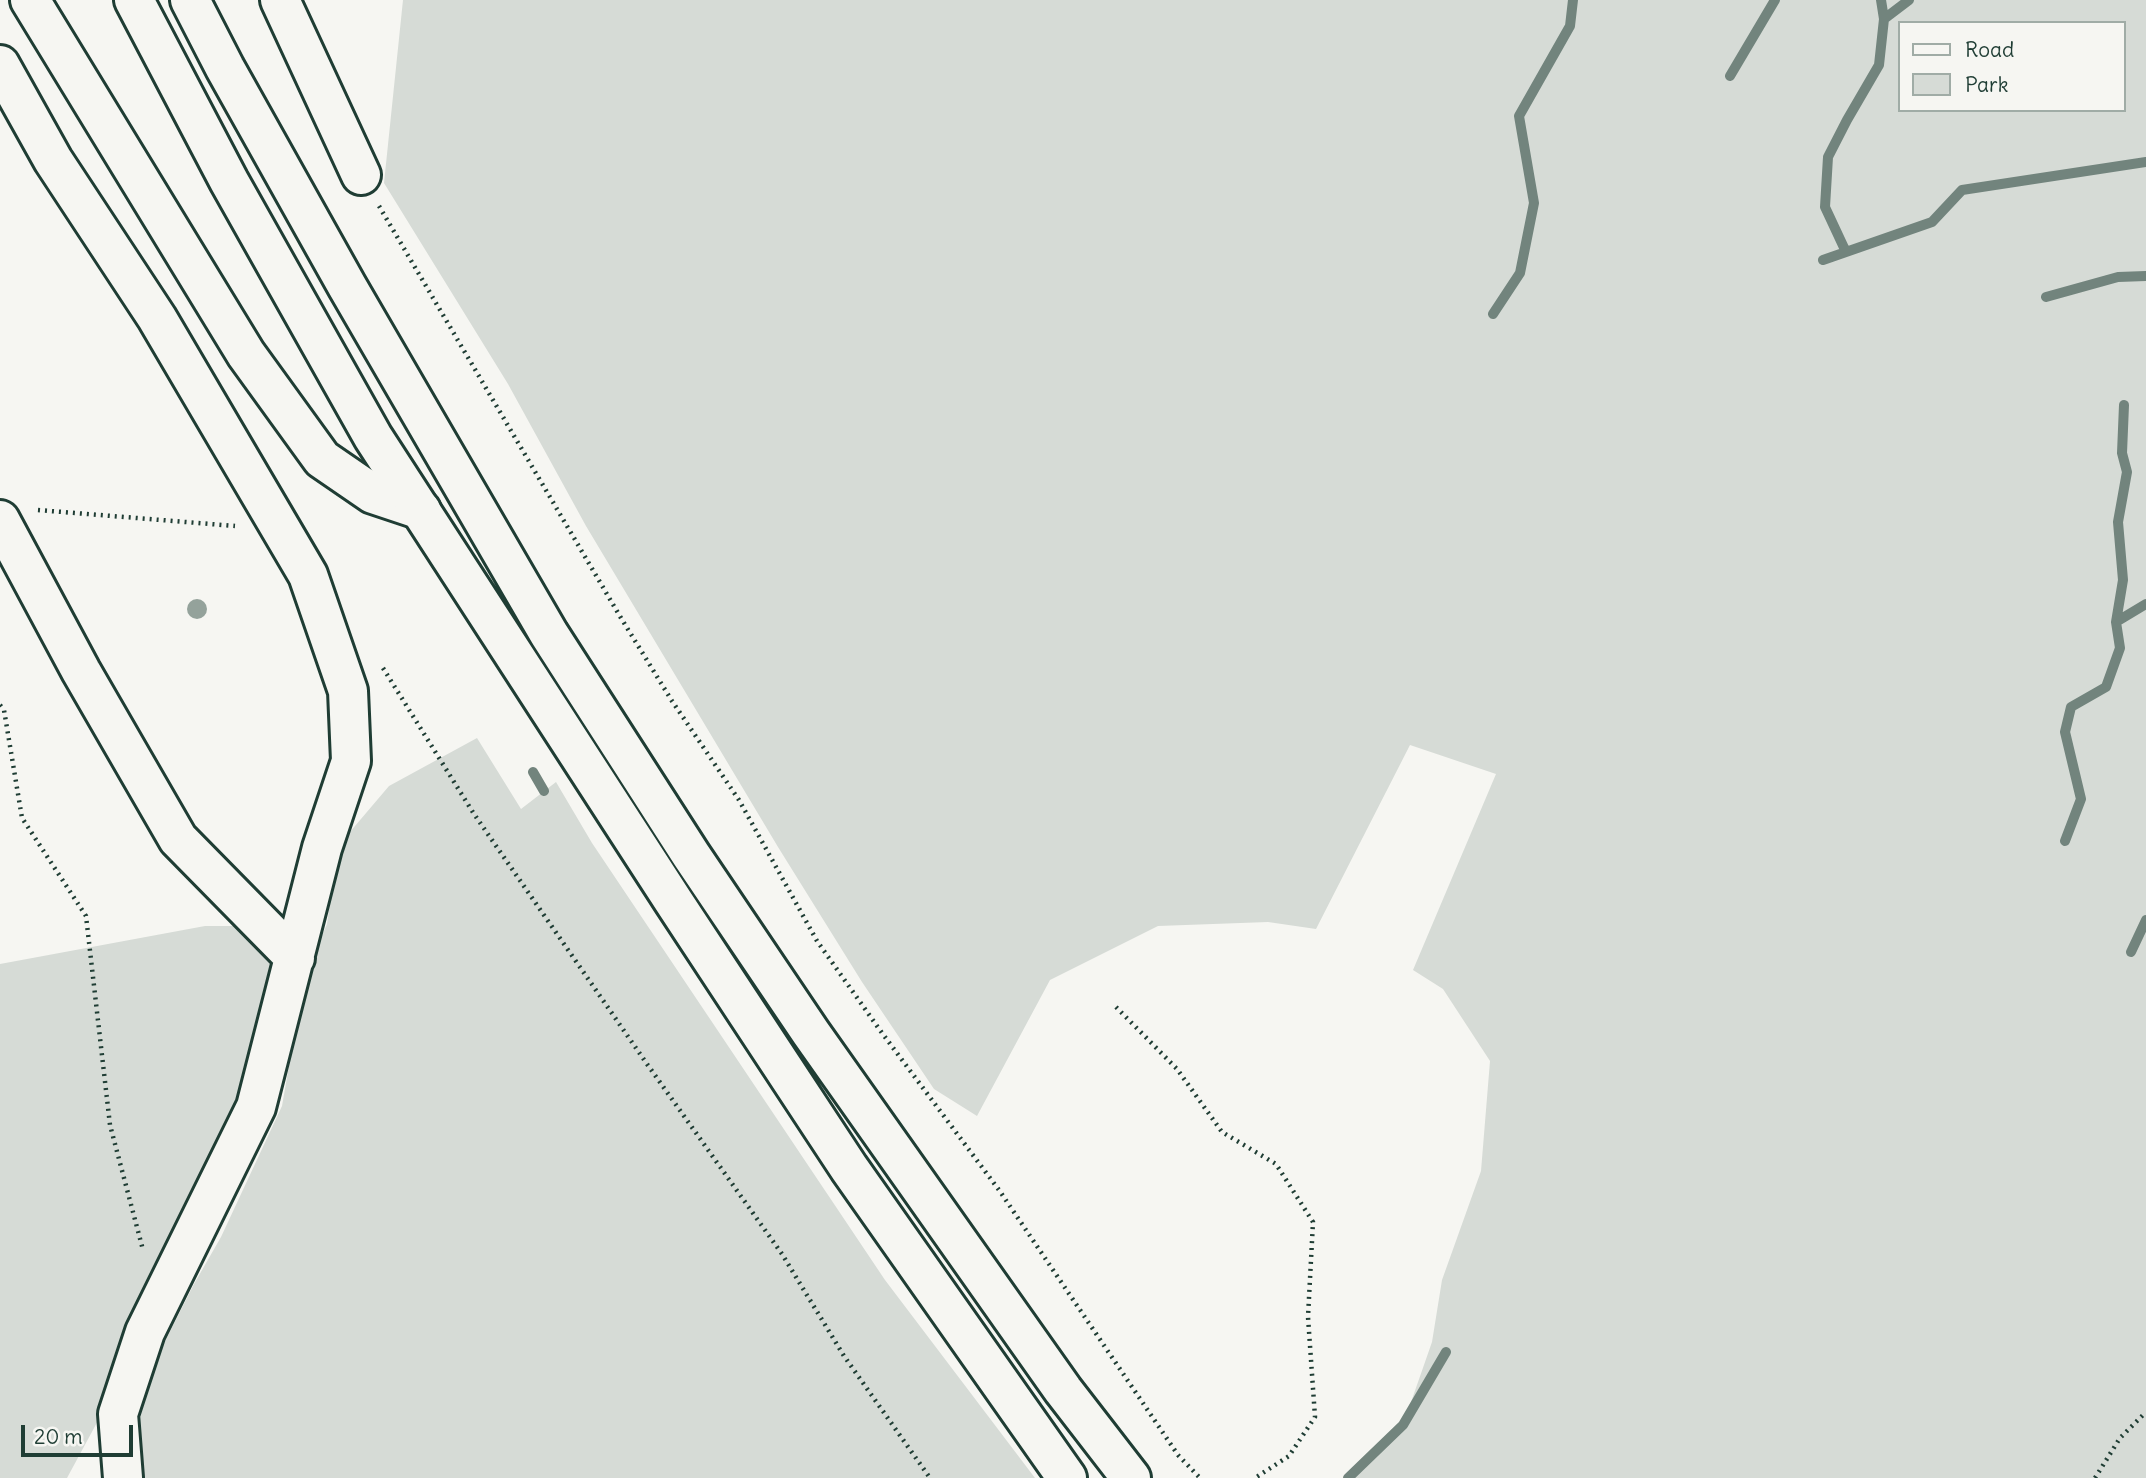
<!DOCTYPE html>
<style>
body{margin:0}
#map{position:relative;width:2146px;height:1478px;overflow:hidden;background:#f6f6f2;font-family:Delius,sans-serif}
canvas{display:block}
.legend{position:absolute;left:1898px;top:21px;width:228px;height:91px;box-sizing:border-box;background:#f6f6f2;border:2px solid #a0aca6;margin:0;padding:9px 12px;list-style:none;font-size:21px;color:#1f3d34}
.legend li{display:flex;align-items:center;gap:14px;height:35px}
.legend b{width:35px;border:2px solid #a0aca6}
.scale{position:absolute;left:21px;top:1425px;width:112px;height:32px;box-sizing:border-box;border:4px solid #1f3d34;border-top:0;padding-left:9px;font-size:21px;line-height:24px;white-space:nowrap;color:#1f3d34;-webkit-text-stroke:5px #f6f6f2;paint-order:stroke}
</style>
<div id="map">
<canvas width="2146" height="1478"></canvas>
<ul class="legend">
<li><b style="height:9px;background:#f6f6f2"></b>Road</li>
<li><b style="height:19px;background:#d6dbd6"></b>Park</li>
</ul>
<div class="scale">20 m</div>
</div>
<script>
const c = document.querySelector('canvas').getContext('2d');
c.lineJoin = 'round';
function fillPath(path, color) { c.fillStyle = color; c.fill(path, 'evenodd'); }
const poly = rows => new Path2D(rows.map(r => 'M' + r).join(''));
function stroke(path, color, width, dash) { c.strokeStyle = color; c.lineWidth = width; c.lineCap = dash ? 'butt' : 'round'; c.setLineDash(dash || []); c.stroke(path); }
const green = poly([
 [403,0,2146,0,2146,1478,1348,1478,1403,1425,1432,1342,1442,1280,1481,1171,1490,1061,1443,989,1413,970,1496,774,1410,745,1316,929,1268,922,1158,926,1050,980,977,1116,934,1089,862,982,778,847,586,526,508,384,384,183],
 [1899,23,2123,23,2123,110,1899,110],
 [477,738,521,809,556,782,592,843,885,1280,1035,1478,136,1478,131,1409,194,1284,221,1237,282,1106,305,974,327,924,338,846,389,786],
 [205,926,249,926,273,953,272,978,252,1083,107,1404,67,1478,0,1478,0,964]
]);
const stream = poly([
 [1881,0,1884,19],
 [1730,76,1775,0],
 [1846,252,1825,207,1828,157,1847,120,1879,65,1884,19,1909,0],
 [1823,260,1932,222,1962,190,2146,162],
 [2046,297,2118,277,2146,276],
 [1493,314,1520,273,1534,203,1519,116,1570,26,1573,0],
 [2116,622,2146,604],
 [533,772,544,791],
 [2065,841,2081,799,2065,732,2071,707,2106,687,2120,648,2116,622,2123,580,2118,522,2127,472,2122,453,2124,405],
 [2131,952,2146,920],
 [1348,1478,1403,1425,1446,1352]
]);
const path = poly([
 [379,206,621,618,672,701,739,800,817,941,882,1033,999,1190,1178,1455,1200,1478],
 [38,510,235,526],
 [383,668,474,814,647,1064,782,1254,844,1356,930,1478],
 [0,705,4,710,22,818,86,916,110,1125,143,1250],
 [1116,1007,1177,1069,1222,1132,1276,1164,1313,1222,1308,1317,1315,1417,1289,1456,1255,1478],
 [2095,1478,2120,1438,2146,1412]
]);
const minor = poly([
 [30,0,246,354,322,459,373,494,421,510],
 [280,0,361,175],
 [0,65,53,160,157,318,308,575,348,691,351,761,322,848,256,1107,145,1332,118,1414,123,1478],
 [0,520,81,671,178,839,295,958]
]);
const trunk = poly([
 [134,0,229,181,373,437,674,902,849,1168,1067,1478],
 [190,0,225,68,347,286,549,634,691,855,811,1033,1063,1390,1131,1478]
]);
const trees = [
 [197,609]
];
fillPath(green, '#d6dbd6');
stroke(stream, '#72847d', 10);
stroke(minor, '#1f3d34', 44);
stroke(trunk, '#1f3d34', 44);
stroke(path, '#1f3d34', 4.5, [2, 5]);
stroke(minor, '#f6f6f2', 38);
stroke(trunk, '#f6f6f2', 38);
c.fillStyle = '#94a29b';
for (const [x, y] of trees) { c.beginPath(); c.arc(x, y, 10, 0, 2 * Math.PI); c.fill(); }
</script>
